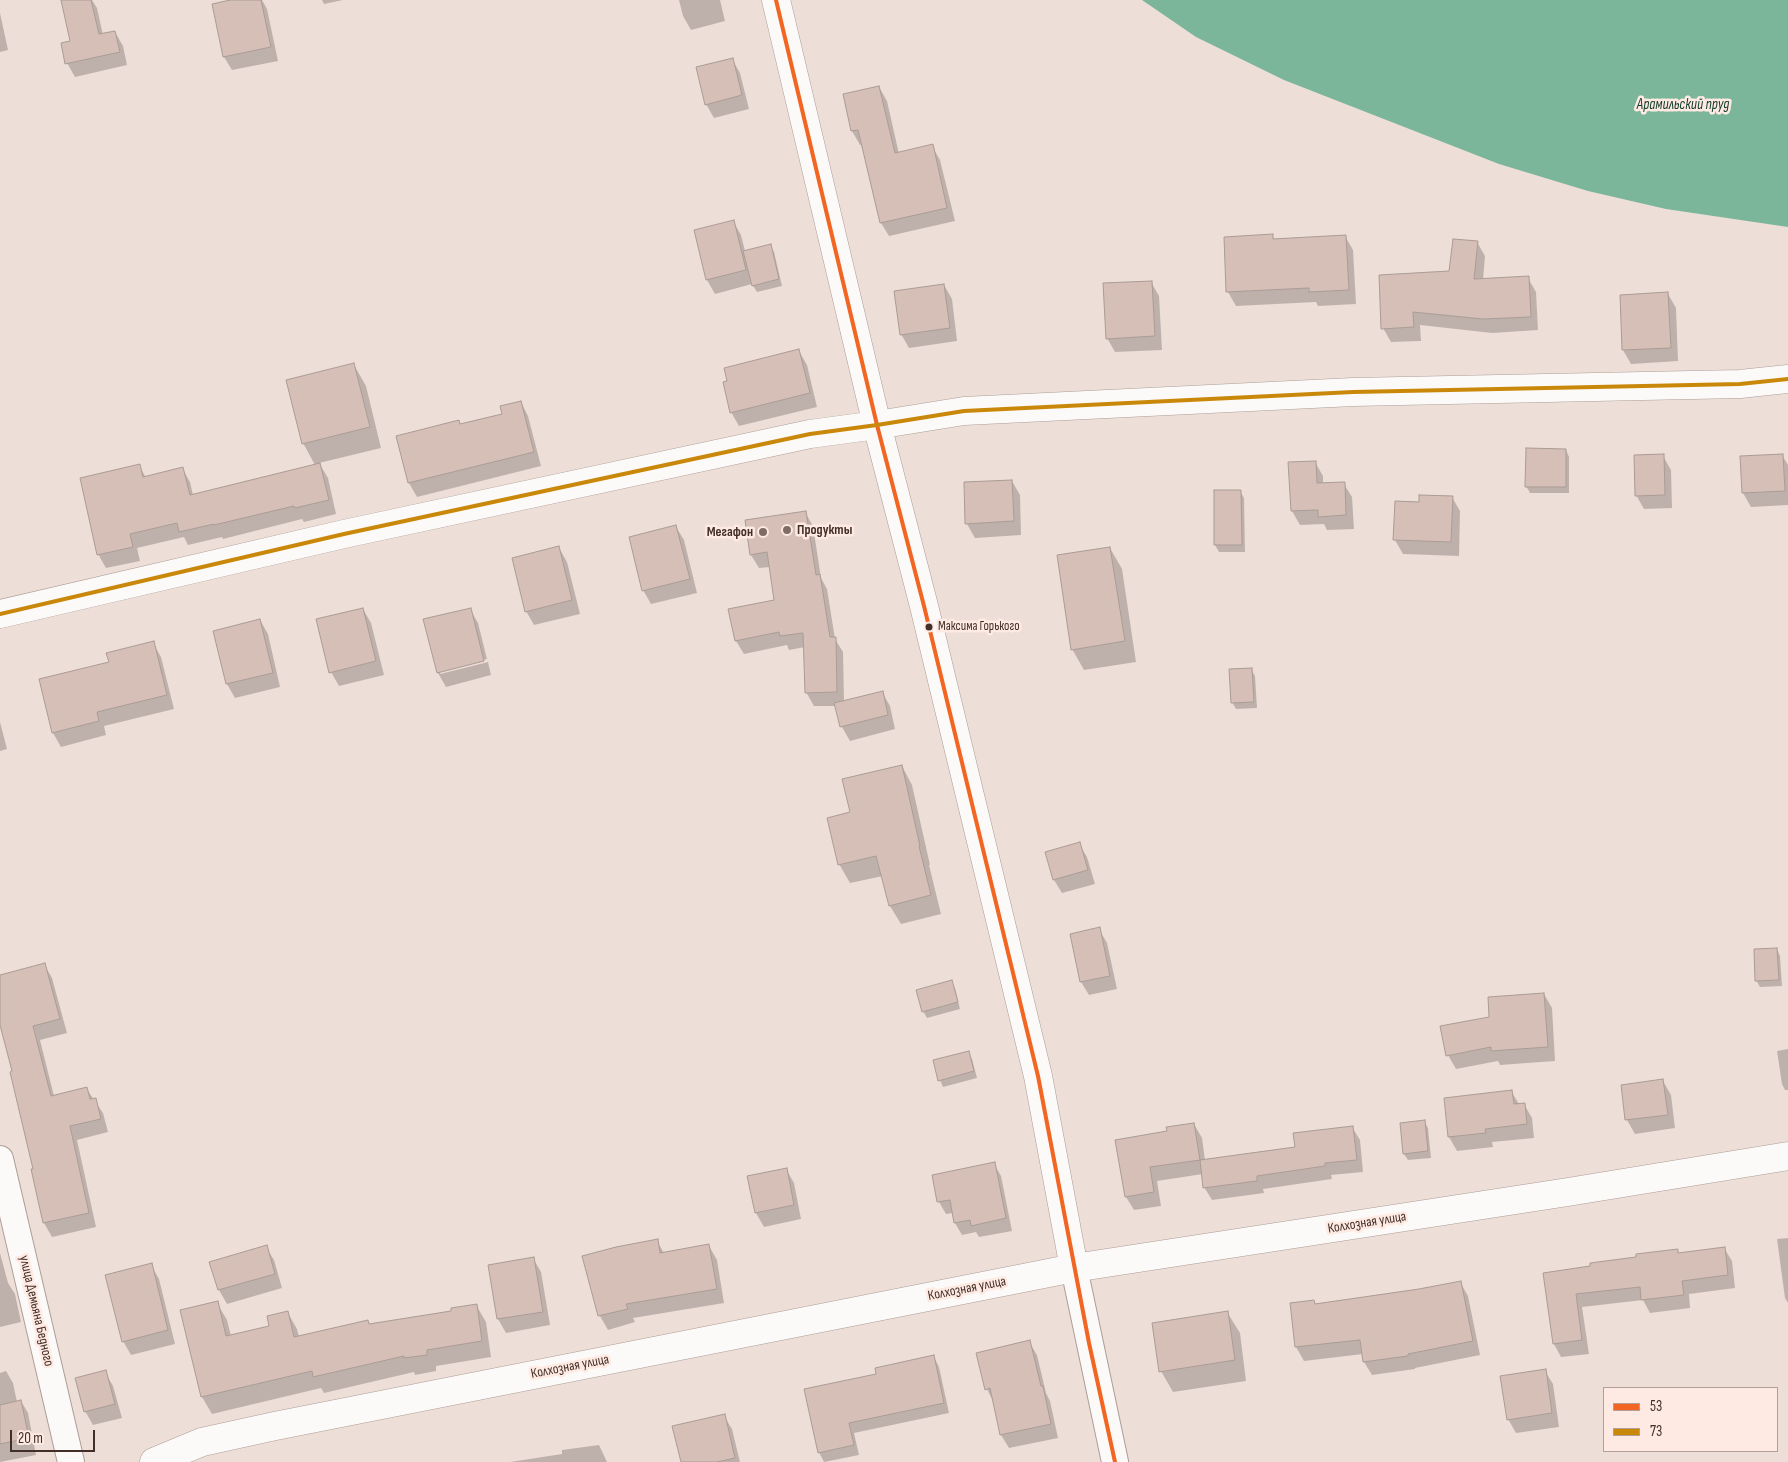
<!DOCTYPE html>
<meta charset="utf-8">
<style>
body{margin:0}
#map{position:relative;width:1788px;height:1462px;overflow:hidden;background:#eeded8;font-family:"Sofia Sans Condensed",sans-serif}
canvas{display:block}
.legend{position:absolute;left:1603px;top:1387px;width:175px;height:65px;box-sizing:border-box;background:#feeae2;border:1px solid #b39f97;margin:0;padding:6px 9px;list-style:none;font-size:15px;color:#422f27}
.legend li{display:flex;align-items:center;gap:10px;height:25px}
.legend b{width:25px;border:1px solid #b39f97}
.scale{position:absolute;left:10px;top:1430px;width:85px;height:22px;box-sizing:border-box;border:2px solid #422f27;border-top:0;padding-left:6px;font-size:15px;line-height:18px;white-space:nowrap;color:#422f27;-webkit-text-stroke:4px #feeae2;paint-order:stroke}
</style>
<div id="map">
<canvas width="1788" height="1462"></canvas>
<ul class="legend">
<li><b style="height:6px;background:#f26522"></b>53</li>
<li><b style="height:6px;background:#ca880a"></b>73</li>
</ul>
<div class="scale">20 m</div>
</div>
<script>
const c = document.querySelector('canvas').getContext('2d');
c.lineJoin = 'round';
function fillPath(path, color) { c.fillStyle = color; c.fill(path, 'evenodd'); }
const poly = rows => new Path2D(rows.map(r => 'M' + r).join(''));
function stroke(path, color, width, dash) { c.strokeStyle = color; c.lineWidth = width; c.lineCap = dash ? 'butt' : 'round'; c.setLineDash(dash || []); c.stroke(path); }
function drawText(font, color, halo, rows, align = 'center') {
  c.font = font + ' "Sofia Sans Condensed",sans-serif'; c.lineWidth = 5; c.setLineDash([]); c.textBaseline = 'middle'; c.strokeStyle = halo; c.fillStyle = color; for (const [text, x, y, turn = 0] of rows) {
    c.save(); c.translate(x, y); c.rotate((+turn || 0) * Math.PI / 180); c.textAlign = isNaN(turn) ? turn : align; if (halo) c.strokeText(text, 0, 0); c.fillText(text, 0, 0); c.restore();
  }
}
const water = poly([
 [1142,0,1788,0,1788,227,1666,209,1588,191,1499,164,1284,80,1196,37]
]);
const shadow = poly([
 [65,0,92,0,97,8,103,35,115,32,123,46,127,65,75,77,67,63,72,42],
 [236,0,262,0,267,9,278,61,232,70,224,57],
 [322,0,343,0,324,4],
 [679,0,720,0,725,21,691,30,683,16],
 [0,13,8,50,0,52],
 [732,59,740,73,749,109,714,118,706,104],
 [879,87,887,101,899,154,932,146,940,160,955,221,889,236,881,223,863,144,860,145,852,131],
 [733,221,741,235,745,251,770,246,774,252,782,286,757,292,752,284,715,294,707,280],
 [1272,236,1274,240,1345,236,1353,250,1356,304,1318,306,1316,302,1236,306,1228,292],
 [1477,242,1485,256,1483,280,1528,278,1536,292,1538,330,1492,333,1420,325,1421,341,1391,342,1383,328,1451,273],
 [1151,282,1159,296,1162,350,1115,352,1107,338],
 [944,285,952,299,957,341,909,348,901,334],
 [1668,294,1676,308,1678,361,1631,364,1623,350],
 [799,351,807,365,817,407,739,426,731,412],
 [354,365,366,386,381,448,319,463,328,478,336,514,304,522,302,519,223,539,222,537,188,545,184,537,137,548,140,561,106,568,98,554,139,465,146,478,182,468,190,482,193,495,315,465,303,443],
 [521,402,528,416,541,466,417,497,409,483,397,436,461,425,503,415],
 [1566,450,1569,457,1569,493,1530,493,1526,486],
 [1782,455,1788,465,1788,505,1751,507,1743,493],
 [1663,456,1671,470,1672,508,1644,509,1636,495],
 [1315,462,1323,476,1323,484,1344,484,1352,497,1354,529,1327,530,1324,524,1300,525,1292,511],
 [1012,481,1020,495,1021,535,975,538,967,524],
 [1215,491,1240,491,1244,498,1245,552,1219,552,1215,545],
 [1452,497,1460,511,1459,556,1403,554,1395,540,1396,502,1420,503],
 [805,512,813,526,821,578,827,589,835,639,843,652,844,702,882,692,890,706,895,729,850,741,842,727,836,706,814,706,806,692,805,647,789,650,787,645,744,654,736,641,776,601,771,567,759,568,751,555],
 [676,527,684,540,697,593,651,604,643,590],
 [559,548,567,562,580,614,534,625,526,611],
 [1110,548,1122,569,1136,662,1084,670,1072,649],
 [363,609,371,623,384,675,339,686,331,672],
 [470,609,478,623,487,659,440,671,440,674,488,662,491,675,446,687,438,673,425,620],
 [260,620,268,634,280,687,235,698,227,684,214,632],
 [153,643,161,657,174,709,104,726,106,735,61,747,53,733,40,680,110,663],
 [1251,669,1255,676,1257,708,1236,709,1232,702],
 [0,722,7,749,0,751],
 [902,766,912,785,930,865,929,865,941,914,901,924,890,906,883,876,850,883,839,864,851,813],
 [1079,844,1087,857,1095,884,1062,893,1054,880],
 [1099,929,1107,943,1117,989,1089,995,1081,982],
 [1777,949,1780,956,1782,986,1760,987,1756,980],
 [44,964,52,978,67,1033,40,1040,54,1096,86,1088,103,1113,108,1132,77,1140,96,1227,52,1237,44,1223,14,1072,0,1020,0,976],
 [951,982,955,988,960,1009,927,1018,923,1011],
 [1544,994,1552,1008,1555,1061,1500,1065,1498,1061,1456,1069,1448,1055,1490,1018],
 [1788,1049,1788,1090,1785,1090,1782,1084,1777,1051],
 [968,1052,972,1059,977,1078,943,1087,940,1080],
 [1663,1081,1671,1095,1675,1128,1635,1134,1627,1120],
 [1511,1091,1519,1104,1524,1104,1532,1118,1534,1138,1492,1142,1493,1147,1457,1151,1449,1137,1445,1099],
 [1424,1121,1428,1128,1431,1158,1408,1160,1404,1154],
 [1194,1124,1202,1138,1205,1160,1296,1148,1352,1127,1360,1140,1363,1172,1331,1175,1332,1179,1263,1189,1264,1193,1212,1200,1204,1187,1203,1174,1157,1181,1161,1206,1134,1210,1126,1197,1168,1132],
 [994,1164,1001,1176,1012,1231,979,1237,976,1232,962,1235,955,1223,953,1213,946,1214,939,1202,934,1176],
 [786,1169,794,1183,801,1219,764,1227,756,1213,749,1177],
 [1788,1238,1788,1303,1785,1298,1777,1239],
 [657,1241,664,1253,709,1246,717,1260,724,1303,633,1318,635,1322,608,1330,600,1316,584,1257],
 [266,1247,274,1260,282,1288,227,1304,219,1290],
 [1724,1248,1732,1261,1735,1288,1689,1294,1690,1308,1650,1313,1643,1300,1582,1307,1589,1354,1561,1357,1554,1344,1544,1274,1677,1251,1679,1254],
 [0,1253,8,1283,15,1294,21,1322,0,1327],
 [533,1258,541,1272,550,1325,506,1333,498,1319,489,1266],
 [151,1265,159,1279,175,1344,131,1355,123,1341],
 [1460,1282,1468,1296,1480,1355,1415,1368,1415,1369,1372,1375,1364,1362,1363,1354,1304,1361,1296,1347,1291,1304,1314,1301,1316,1305,1420,1290],
 [217,1303,227,1320,231,1336,270,1327,288,1313,297,1329,299,1337,453,1312,476,1305,486,1322,491,1357,436,1366,436,1371,415,1375,414,1372,324,1393,321,1388,212,1414,202,1397,182,1311],
 [1227,1312,1240,1333,1246,1381,1173,1392,1161,1371],
 [1029,1342,1037,1355,1046,1393,1050,1401,1058,1438,1009,1448,1001,1435,994,1403,987,1389],
 [934,1357,939,1367,949,1413,854,1433,859,1455,824,1462,819,1452,878,1375],
 [6,1371,13,1383,17,1402,21,1401,28,1413,36,1455,0,1462,0,1373],
 [1545,1371,1553,1384,1559,1427,1516,1433,1508,1419],
 [105,1372,113,1386,122,1418,93,1425,85,1411],
 [724,1416,732,1429,740,1462,682,1462],
 [599,1445,607,1462,510,1462,562,1454,562,1450]
]);
const building = poly([
 [61,0,91,0,99,34,115,31,120,52,65,64,61,43,70,41,61,0],
 [230,0,261,0,271,47,223,57,212,4,230,0],
 [733,58,742,95,705,105,696,67,733,58],
 [879,86,895,153,933,144,947,208,880,223,858,130,851,131,843,94,879,86],
 [734,220,746,270,706,280,694,230,734,220],
 [1273,234,1273,239,1346,235,1349,290,1309,292,1309,288,1226,292,1224,237,1273,234],
 [1453,239,1478,241,1474,279,1529,276,1531,317,1483,319,1413,312,1414,327,1381,329,1379,275,1449,271,1453,239],
 [771,244,779,279,752,286,743,251,771,244],
 [1152,281,1155,336,1106,339,1103,283,1152,281],
 [944,284,950,328,900,335,894,291,944,284],
 [1668,292,1671,348,1622,350,1620,295,1668,292],
 [799,349,810,393,730,413,723,382,727,381,724,368,799,349],
 [354,363,370,427,302,444,286,380,354,363],
 [521,401,534,452,408,483,396,436,459,420,460,424,502,414,500,406,521,401],
 [1526,448,1566,449,1566,487,1525,487,1526,448],
 [1664,454,1665,495,1635,496,1634,455,1664,454],
 [1783,454,1785,491,1742,493,1740,456,1783,454],
 [1316,461,1317,483,1345,482,1346,515,1318,517,1318,510,1291,511,1288,462,1316,461],
 [320,463,329,500,295,508,294,506,214,525,214,524,179,532,177,523,130,534,133,547,97,555,80,478,140,464,143,477,183,467,190,495,320,463],
 [1012,480,1014,521,965,524,964,482,1012,480],
 [1214,490,1241,490,1242,545,1214,545,1214,490],
 [1419,495,1453,496,1451,542,1393,540,1395,501,1419,502,1419,495],
 [806,511,816,575,820,574,830,637,836,637,837,692,805,693,803,633,780,636,779,632,735,641,728,609,774,600,767,552,750,555,745,520,806,511],
 [676,525,690,579,642,591,629,537,676,525],
 [559,546,572,600,525,612,512,558,559,546],
 [1110,547,1125,641,1071,650,1057,555,1110,547],
 [363,608,376,661,329,673,316,619,363,608],
 [471,608,484,661,437,673,423,619,471,608],
 [260,619,273,673,226,684,213,631,260,619],
 [154,641,167,695,97,712,99,721,52,733,39,679,109,662,106,653,154,641],
 [1252,668,1254,702,1231,703,1229,669,1252,668],
 [883,691,888,715,840,727,834,703,883,691],
 [902,765,920,846,919,846,931,895,889,906,876,856,838,865,827,818,850,812,842,779,902,765],
 [1080,842,1088,870,1053,880,1045,852,1080,842],
 [1100,927,1110,976,1080,982,1070,934,1100,927],
 [1777,948,1779,980,1755,981,1754,949,1777,948],
 [45,963,60,1019,33,1026,51,1096,87,1087,90,1099,96,1098,101,1119,70,1126,89,1213,43,1223,31,1169,33,1169,10,1072,12,1071,0,1025,0,975,45,963],
 [952,980,958,1002,922,1012,916,990,952,980],
 [1544,993,1548,1047,1491,1051,1491,1047,1446,1056,1440,1026,1489,1017,1488,997,1544,993],
 [969,1051,974,1071,938,1081,933,1060,969,1051],
 [1663,1079,1668,1115,1625,1120,1621,1085,1663,1079],
 [1512,1090,1514,1104,1525,1103,1527,1124,1485,1129,1486,1133,1448,1137,1444,1098,1512,1090],
 [1425,1120,1428,1151,1403,1154,1400,1123,1425,1120],
 [1194,1123,1200,1160,1150,1167,1154,1192,1125,1197,1115,1140,1167,1131,1166,1127,1194,1123],
 [1353,1126,1357,1160,1325,1163,1325,1166,1257,1176,1257,1181,1203,1188,1200,1160,1295,1147,1293,1133,1353,1126],
 [995,1162,1006,1218,971,1226,970,1220,954,1223,950,1200,937,1202,932,1175,995,1162],
 [787,1168,794,1205,755,1213,747,1176,787,1168],
 [658,1239,660,1253,709,1244,717,1289,626,1304,628,1309,598,1316,582,1256,616,1247,658,1239],
 [267,1245,275,1274,218,1290,209,1262,267,1245],
 [1725,1247,1728,1275,1682,1281,1684,1295,1641,1300,1640,1287,1576,1294,1582,1340,1553,1344,1543,1273,1590,1266,1590,1263,1636,1257,1636,1254,1678,1249,1678,1253,1725,1247],
 [534,1257,543,1312,497,1319,488,1265,534,1257],
 [152,1263,168,1330,122,1342,105,1275,152,1263],
 [1461,1281,1473,1341,1408,1354,1408,1356,1363,1362,1360,1340,1295,1347,1290,1303,1314,1300,1315,1304,1419,1289,1461,1281],
 [218,1301,226,1336,269,1326,267,1316,288,1311,294,1337,368,1320,369,1324,451,1311,451,1308,477,1304,482,1341,427,1350,427,1355,404,1358,404,1356,313,1377,312,1371,201,1397,180,1310,218,1301],
 [1228,1311,1235,1360,1159,1372,1152,1323,1228,1311],
 [1030,1340,1041,1386,1043,1386,1051,1424,1000,1435,990,1388,985,1390,976,1353,1030,1340],
 [934,1355,944,1403,849,1423,854,1445,818,1453,804,1389,876,1374,875,1368,934,1355],
 [1546,1369,1552,1413,1507,1420,1500,1376,1546,1369],
 [106,1370,115,1404,84,1412,75,1378,106,1370],
 [21,1400,29,1438,0,1444,0,1405,21,1400],
 [725,1414,735,1458,717,1462,681,1462,672,1426,725,1414]
]);
const minor = poly([
 [0,1159,71,1462],
 [1074,1268,1115,1462]
]);
const tertiary = poly([
 [1074,1268,1568,1192,1788,1156]
]);
const secondary = poly([
 [0,614,344,534,810,434,877,425,964,411,1353,392,1740,384,1788,379],
 [154,1462,202,1442,275,1426,1074,1268,1038,1076,924,606,877,425,776,0]
]);
const bus1 = poly([
 [776,0,877,425,924,606,1038,1076,1089,1343,1115,1462]
]);
const bus2 = poly([
 [0,614,344,534,810,434,877,425,964,411,1353,392,1740,384,1788,379]
]);
const markers = [
 [787,530,5,"#7e6c65"],
 [763,532,5,"#7e6c65"],
 [929,627,4.5,"#422f27"]
];
const busNames = [
 ["Максима Горького",938,627]
];
const poiNames = [
 ["Продукты",797,530],
 ["Мегафон",753,532,"right"]
];
const streetNames = [
 ["Колхозная улица",1367,1223,-9],
 ["Колхозная улица",967,1289,-11],
 ["улица Демьяна Бедного",36,1311,77],
 ["Колхозная улица",570,1367,-11]
];
const waterNames = [
 ["Арамильский пруд",1683,105]
];
fillPath(water, '#7bb69b');
fillPath(shadow, '#0003');
fillPath(building, '#d5bfb6');
stroke(building, '#aa9b95', 1);
stroke(minor, '#ac9d96', 28);
stroke(tertiary, '#ac9d96', 29);
stroke(secondary, '#ac9d96', 29);
stroke(minor, '#fcfaf9', 26);
stroke(tertiary, '#fcfaf9', 28);
stroke(secondary, '#fcfaf9', 28);
stroke(bus1, '#f26522', 4);
stroke(bus2, '#ca880a', 4);
for (const [x, y, r, color] of markers) { const dot = new Path2D(); dot.arc(x, y, r, 0, 2 * Math.PI); c.fillStyle = color; c.fill(dot); stroke(dot, '#feeae2', 2); }
drawText('13px', '#422f27', '#feeae2', busNames, 'left');
drawText('bold 14px', '#422f27', '#feeae2', poiNames, 'left');
drawText('14px', '#422f27', '#feeae2', streetNames);
drawText('italic 15px', '#133c2c', '#feeae2', waterNames);
</script>
